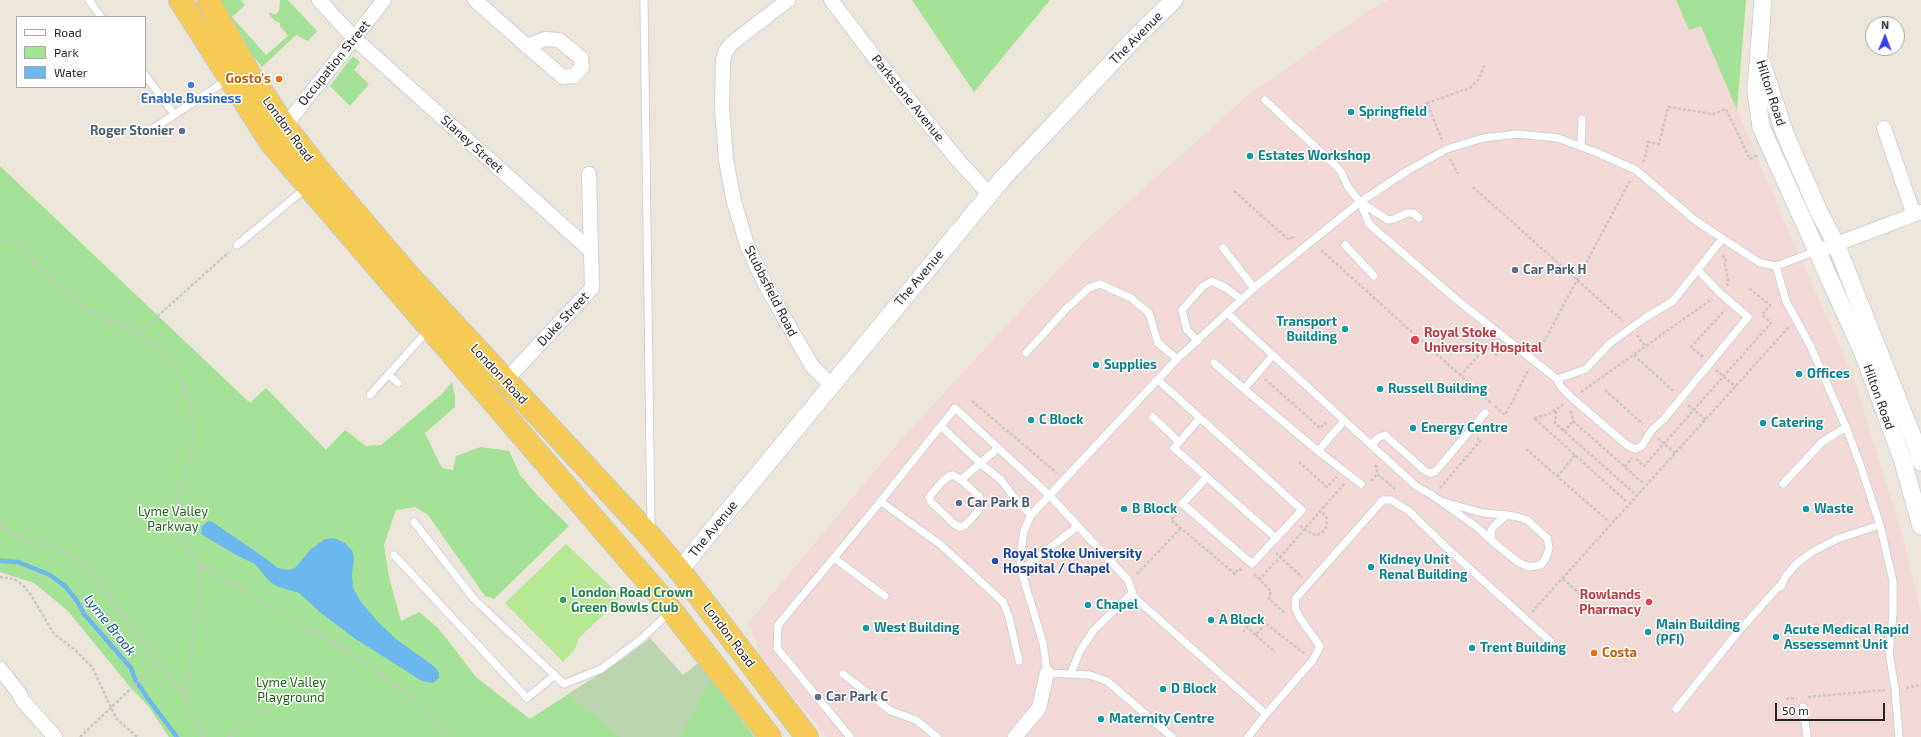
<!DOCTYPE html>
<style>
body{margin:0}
#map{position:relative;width:1921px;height:737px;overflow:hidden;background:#ebe6d9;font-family:"Exo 2",sans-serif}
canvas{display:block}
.legend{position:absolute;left:16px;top:16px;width:130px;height:72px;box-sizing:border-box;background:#fff;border:1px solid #a9a9a9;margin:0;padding:5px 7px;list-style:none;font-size:12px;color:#282828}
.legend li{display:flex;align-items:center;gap:8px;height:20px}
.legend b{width:20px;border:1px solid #a9a9a9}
.north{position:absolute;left:1865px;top:16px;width:40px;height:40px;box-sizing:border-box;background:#fff;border:1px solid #a9a9a9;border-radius:50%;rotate:1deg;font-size:11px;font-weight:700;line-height:16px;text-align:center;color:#282828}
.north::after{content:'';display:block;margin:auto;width:14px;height:18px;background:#393ff8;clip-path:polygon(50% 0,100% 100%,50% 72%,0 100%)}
.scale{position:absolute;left:1775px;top:703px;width:110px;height:18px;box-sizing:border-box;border:2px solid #282828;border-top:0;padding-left:5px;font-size:12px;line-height:14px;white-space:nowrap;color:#282828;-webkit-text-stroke:3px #fff;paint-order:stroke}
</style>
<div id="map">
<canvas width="1921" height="737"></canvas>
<ul class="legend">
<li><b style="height:5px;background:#fff"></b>Road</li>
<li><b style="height:11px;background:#a4e296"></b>Park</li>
<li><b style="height:11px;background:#6cb7ed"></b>Water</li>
</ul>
<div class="north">N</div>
<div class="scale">50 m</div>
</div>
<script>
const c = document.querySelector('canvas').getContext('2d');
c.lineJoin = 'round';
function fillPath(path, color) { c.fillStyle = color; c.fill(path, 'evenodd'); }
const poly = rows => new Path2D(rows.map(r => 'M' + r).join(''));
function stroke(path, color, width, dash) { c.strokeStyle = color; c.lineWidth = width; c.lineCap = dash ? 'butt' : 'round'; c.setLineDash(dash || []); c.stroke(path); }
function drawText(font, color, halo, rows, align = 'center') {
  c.font = font + ' "Exo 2",sans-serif'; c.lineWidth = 3; c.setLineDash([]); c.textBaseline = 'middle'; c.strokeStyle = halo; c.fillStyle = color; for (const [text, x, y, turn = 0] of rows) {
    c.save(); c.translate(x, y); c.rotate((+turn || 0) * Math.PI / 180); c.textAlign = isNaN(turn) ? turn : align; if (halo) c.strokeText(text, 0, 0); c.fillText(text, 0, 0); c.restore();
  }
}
const medical = poly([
 [1389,0,1676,0,1689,30,1701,25,1782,216,1853,376,1904,541,1921,613,1921,737,827,737,762,659,749,622,905,435,1084,242,1246,97,1368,11]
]);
const green = poly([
 [218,0,241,0,245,5,232,17,266,55,288,36,280,26,280,23,275,21,269,14,270,12,275,15,279,11,280,0,288,0,317,31,308,41,296,35,262,67,237,36],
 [912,0,1050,0,974,92],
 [1676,0,1746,0,1737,110,1701,26,1689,30],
 [354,57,360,62,354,70,369,84,350,106,330,86,351,58],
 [0,166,250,403,266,388,326,450,345,430,366,446,381,445,442,394,452,382,455,396,455,407,425,433,442,468,453,470,456,456,481,447,509,451,520,475,538,496,569,526,494,599,485,596,428,515,415,507,396,510,384,545,389,577,401,621,419,612,438,628,477,678,530,719,624,658,648,737,169,737,149,707,130,687,68,611,34,583,0,572],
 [700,665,711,679,754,737,670,737,688,708]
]);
const cemetery = poly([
 [650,638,683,675,698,663,711,679,680,737,620,737,568,695,624,658]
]);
const pitch = poly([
 [566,544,622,597,579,638,575,649,563,662,505,603]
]);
const water = poly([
 [211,521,265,558,278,568,288,570,295,568,310,550,325,539,334,538,345,543,352,550,354,558,352,575,353,588,361,602,377,621,396,639,435,667,439,673,439,678,433,683,422,681,354,638,321,613,299,593,276,586,268,580,255,564,238,556,201,534,202,526,207,522]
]);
const stream = poly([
 [0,561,18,562,50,575,66,587,77,601,84,614,131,668,135,679,146,696,177,737]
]);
const path = poly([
 [1406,107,1414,114,1427,103],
 [1442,140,1427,103,1470,88,1478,80,1485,64],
 [1450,159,1458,174],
 [1643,162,1645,158,1648,142,1659,144,1668,107,1713,114,1726,109,1750,159,1758,155],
 [1473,187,1623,321],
 [1234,191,1289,240,1293,236,1294,238],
 [0,243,15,242,65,292,88,311,105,320,128,326,158,346,175,366,185,386,194,430,188,467,179,485,176,514,182,542,201,566,352,654,414,698,441,728,452,737],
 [1321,250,1491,403],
 [1722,256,1726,258,1725,264,1728,281,1727,286],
 [139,333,229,252],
 [1637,335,1646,347],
 [1539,351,1631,179],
 [1634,355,1673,391],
 [1703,357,1691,347,1725,310],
 [1716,370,1736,387],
 [1460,376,1486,347,1499,357],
 [1265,379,1320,428,1325,423,1328,426],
 [1605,390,1643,424],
 [1581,392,1712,299],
 [972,401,1057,473],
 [1688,405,1706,420],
 [1495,406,1505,415,1529,369],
 [1556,411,1555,423,1634,493],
 [1571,411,1573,421,1643,483],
 [1534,418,1549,414,1564,404],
 [1535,419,1626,501],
 [1564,432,1573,421],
 [1658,438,1676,454],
 [1526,449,1607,520],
 [1636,459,1644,466,1771,323,1762,315,1770,305,1749,288],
 [1299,462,1327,487,1337,477],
 [1375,465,1377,467,1377,474],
 [1625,467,1632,458],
 [1557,477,1575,455],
 [1371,481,1377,474,1395,489],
 [1440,488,1481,440,1477,438],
 [1177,513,1171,520,1235,574,1238,569,1242,570],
 [0,524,16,537,63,549,88,568,186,699,193,719,204,737],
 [1300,526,1312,534,1317,535,1322,533,1326,527,1327,521,1326,516,1320,511],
 [1276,553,1280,557,1344,484],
 [1137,574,1181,528],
 [1254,574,1271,591,1269,599,1285,613],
 [0,577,14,579,23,585,31,595,54,634,74,649,92,667,116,718,137,737],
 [1563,579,1599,611],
 [1259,580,1280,557,1302,577],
 [1532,612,1789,327],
 [1243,632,1247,627,1256,635,1265,623,1305,654],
 [1256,635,1275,652],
 [1906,688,1921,685],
 [1808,697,1885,690],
 [186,699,201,566],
 [1786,699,1797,698],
 [80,737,159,662],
 [229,737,267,707]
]);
const service = poly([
 [89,0,101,17],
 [644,0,651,529],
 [145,75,174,114],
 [1265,100,1337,167,1341,172,1348,187,1360,202,1388,220,1394,219,1407,213,1413,213,1419,218],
 [151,130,227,80],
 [1581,146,1582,119],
 [1360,202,1369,224,1457,300,1557,379,1561,387,1572,398,1627,445,1635,449,1642,446,1651,431,1664,419,1748,317,1720,293,1697,269],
 [237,245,306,188],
 [1345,245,1374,276],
 [1223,248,1254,288],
 [1776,266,1786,301,1810,345,1846,427,1860,464,1880,525,1893,581,1893,615,1889,652,1895,689,1899,737],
 [1227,313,1416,486,1432,495,1478,528,1492,541],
 [1198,341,1187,330,1182,310,1203,286,1212,281,1226,288,1241,299],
 [1026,353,1066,309,1089,288,1100,284,1131,298,1149,313,1158,343,1177,359],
 [1273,355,1244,389,1318,451,1344,421],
 [1214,363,1244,389],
 [389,375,398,383],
 [1557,379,1586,369,1609,344,1645,318,1673,301,1722,239],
 [1158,380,1302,510,1276,538,1174,448,1200,418],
 [370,395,429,329],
 [1153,417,1179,442],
 [941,426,981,464,1001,480,1013,496,1031,515],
 [1371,445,1379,437,1385,435,1425,471,1430,473,1435,472,1485,413],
 [1318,451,1361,484],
 [953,475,961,480,979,496,981,503,978,511,969,521,964,526,960,527,954,524,931,502,929,497,942,482,949,476,953,475],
 [1207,477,1182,504,1184,505,1252,564,1276,538],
 [961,480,998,448],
 [1783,484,1822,442,1846,427],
 [880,501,941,545,1003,602,1009,617,1019,661],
 [1444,502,1483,513,1507,515,1518,517,1527,520,1547,538,1549,548,1546,558,1541,565,1529,567,1518,562,1492,541,1491,530,1495,525,1507,515],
 [414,522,474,599,564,684,601,669,640,640,670,612],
 [394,555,527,698,555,675],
 [834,558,885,596],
 [1021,570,1078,526],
 [1781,587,1785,577,1796,564,1812,552,1837,539,1880,525],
 [1071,673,1080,651,1093,631,1132,593],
 [843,674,891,711,916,720,937,737],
 [1803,707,1807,737],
 [1676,709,1738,632,1781,584],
 [850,737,777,648,778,625,872,512,955,408,1049,495,1128,580,1134,597,1266,714],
 [1172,737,1107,681,1090,675,1047,673,1043,643,1021,570,1020,557,1024,531,1031,515,1177,359,1254,288,1360,202,1407,171,1447,149,1483,138,1518,134,1558,138,1598,153,1636,170,1696,221,1760,263,1776,266,1817,251],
 [1248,737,1266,714,1313,660,1320,646,1300,618,1295,608,1296,598,1383,500,1391,500,1409,511,1448,549,1550,641]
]);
const minor = poly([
 [319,0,354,38,591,251],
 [475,0,527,46,563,77,574,76,582,67,581,58,559,40,545,39,527,46],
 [788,0,731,44,726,51,723,61,722,108,726,160,734,202,747,245,766,286,812,366,831,385],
 [831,0,879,63,957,159,989,194],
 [285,126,384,0],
 [1884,128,1914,215],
 [1818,251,1921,212],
 [505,381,592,288,589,174],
 [0,669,19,693,23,701,55,737],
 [1015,737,1039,708,1047,673]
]);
const tertiary = poly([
 [1763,0,1756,91,1761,127,1863,353,1902,458,1921,526],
 [1762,64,1785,134,1819,212,1836,244,1916,445,1921,462],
 [680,571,699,546,1003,178,1135,38,1174,0]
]);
const trunk = poly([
 [180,0,271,143,661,597,770,737],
 [208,0,249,73,285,126,323,175,410,277,651,537,680,571,807,737]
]);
const markers = [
 [279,79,4,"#e8710a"],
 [191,85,4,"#3f7fe0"],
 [1351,112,4,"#0f9aa8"],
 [182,131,4,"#5c6f8a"],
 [1250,156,4,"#0f9aa8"],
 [1515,270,4,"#5c6f8a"],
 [1345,329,4,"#0f9aa8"],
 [1415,340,5,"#e0444e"],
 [1096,365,4,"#0f9aa8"],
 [1799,374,4,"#0f9aa8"],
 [1380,389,4,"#0f9aa8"],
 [1031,420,4,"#0f9aa8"],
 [1763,423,4,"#0f9aa8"],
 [1413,428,4,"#0f9aa8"],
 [959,503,4,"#5c6f8a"],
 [1124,509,4,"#0f9aa8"],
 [1806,509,4,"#0f9aa8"],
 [995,561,4,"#1a4fb4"],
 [1371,567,4,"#0f9aa8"],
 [563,600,4,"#2e9e5b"],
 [1649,602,4,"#e0444e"],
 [1088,605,4,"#0f9aa8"],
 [1211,620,4,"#0f9aa8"],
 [866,628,4,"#0f9aa8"],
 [1648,632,4,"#0f9aa8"],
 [1776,637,4,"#0f9aa8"],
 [1472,648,4,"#0f9aa8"],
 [1594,653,4,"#e8710a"],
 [1163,689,4,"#0f9aa8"],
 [818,697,4,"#5c6f8a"],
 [1101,719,4,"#0f9aa8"]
];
const streetNames = [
 ["The Avenue",1136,38,-45],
 ["Occupation Street",334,63,-51],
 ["Hilton Road",1771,93,72],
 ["Parkstone Avenue",908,98,51],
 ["London Road",288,129,54],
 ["Slaney Street",472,144,42],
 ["The Avenue",919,278,-50],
 ["Stubbsfield Road",771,291,63],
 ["Duke Street",563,319,-47],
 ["London Road",499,374,47],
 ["Hilton Road",1879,397,70],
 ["The Avenue",713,529,-51],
 ["London Road",729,635,53]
];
const foodNames = [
 ["Gosto's",271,79],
 ["Costa",1602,653,"left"]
];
const shopNames = [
 ["Enable.Business",191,99]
];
const cultureNames = [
 ["Springfield",1359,112],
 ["Estates Workshop",1258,156],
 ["Transport",1337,322,"right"],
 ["Building",1337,337,"right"],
 ["Supplies",1104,365],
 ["Offices",1807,374],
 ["Russell Building",1388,389],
 ["C Block",1039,420],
 ["Catering",1771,423],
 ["Energy Centre",1421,428],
 ["B Block",1132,509],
 ["Waste",1814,509],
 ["Kidney Unit",1379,560],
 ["Renal Building",1379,575],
 ["Chapel",1096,605],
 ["A Block",1219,620],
 ["Main Building",1656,625],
 ["(PFI)",1656,640],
 ["West Building",874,628],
 ["Acute Medical Rapid",1784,630],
 ["Assessemnt Unit",1784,645],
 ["Trent Building",1480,648],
 ["D Block",1171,689],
 ["Maternity Centre",1109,719]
];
const serviceNames = [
 ["Roger Stonier",174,131,"right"],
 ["Car Park H",1523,270],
 ["Car Park B",967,503],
 ["Car Park C",826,697]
];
const healthNames = [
 ["Royal Stoke",1424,333],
 ["University Hospital",1424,348],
 ["Rowlands",1641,595,"right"],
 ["Pharmacy",1641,610,"right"]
];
const parkNames = [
 ["Lyme Valley",173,512],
 ["Parkway",173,527],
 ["Lyme Valley",291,683],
 ["Playground",291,698]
];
const transitNames = [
 ["Royal Stoke University",1003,554],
 ["Hospital / Chapel",1003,569]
];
const leisureNames = [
 ["London Road Crown",571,593],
 ["Green Bowls Club",571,608]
];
const waterNames = [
 ["Lyme Brook",110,625,51]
];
fillPath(medical, '#f2d9d6');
fillPath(green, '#a4e296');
fillPath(cemetery, '#bdd4b1');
fillPath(pitch, '#b6e991');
fillPath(water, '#6cb7ed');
stroke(stream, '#6cb7ed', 4.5);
stroke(service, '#cfd0e1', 9);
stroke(minor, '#cfd0e1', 16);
stroke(tertiary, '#cfd0e1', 19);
stroke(trunk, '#c7c7c7', 24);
stroke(path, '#c7c7c7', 2.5, [3, 2]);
stroke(service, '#fff', 7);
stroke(minor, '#fff', 14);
stroke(tertiary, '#fff', 17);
stroke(trunk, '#f6cc56', 22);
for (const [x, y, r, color] of markers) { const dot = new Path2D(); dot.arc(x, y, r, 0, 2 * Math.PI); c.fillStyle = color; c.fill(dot); stroke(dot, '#fff', 1.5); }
drawText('13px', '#282828', '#fff', streetNames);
drawText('bold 13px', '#c56008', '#fff', foodNames, 'right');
drawText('bold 13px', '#366cbe', '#fff', shopNames);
drawText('bold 13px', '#0d838f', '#fff', cultureNames, 'left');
drawText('bold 13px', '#4e5e75', '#fff', serviceNames, 'left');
drawText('bold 13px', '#be3a42', '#fff', healthNames, 'left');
drawText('13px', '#1e641a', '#fff', parkNames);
drawText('bold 13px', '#164399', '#fff', transitNames, 'left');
drawText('bold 13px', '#27864d', '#fff', leisureNames, 'left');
drawText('italic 14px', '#0e5396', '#fff', waterNames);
</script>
